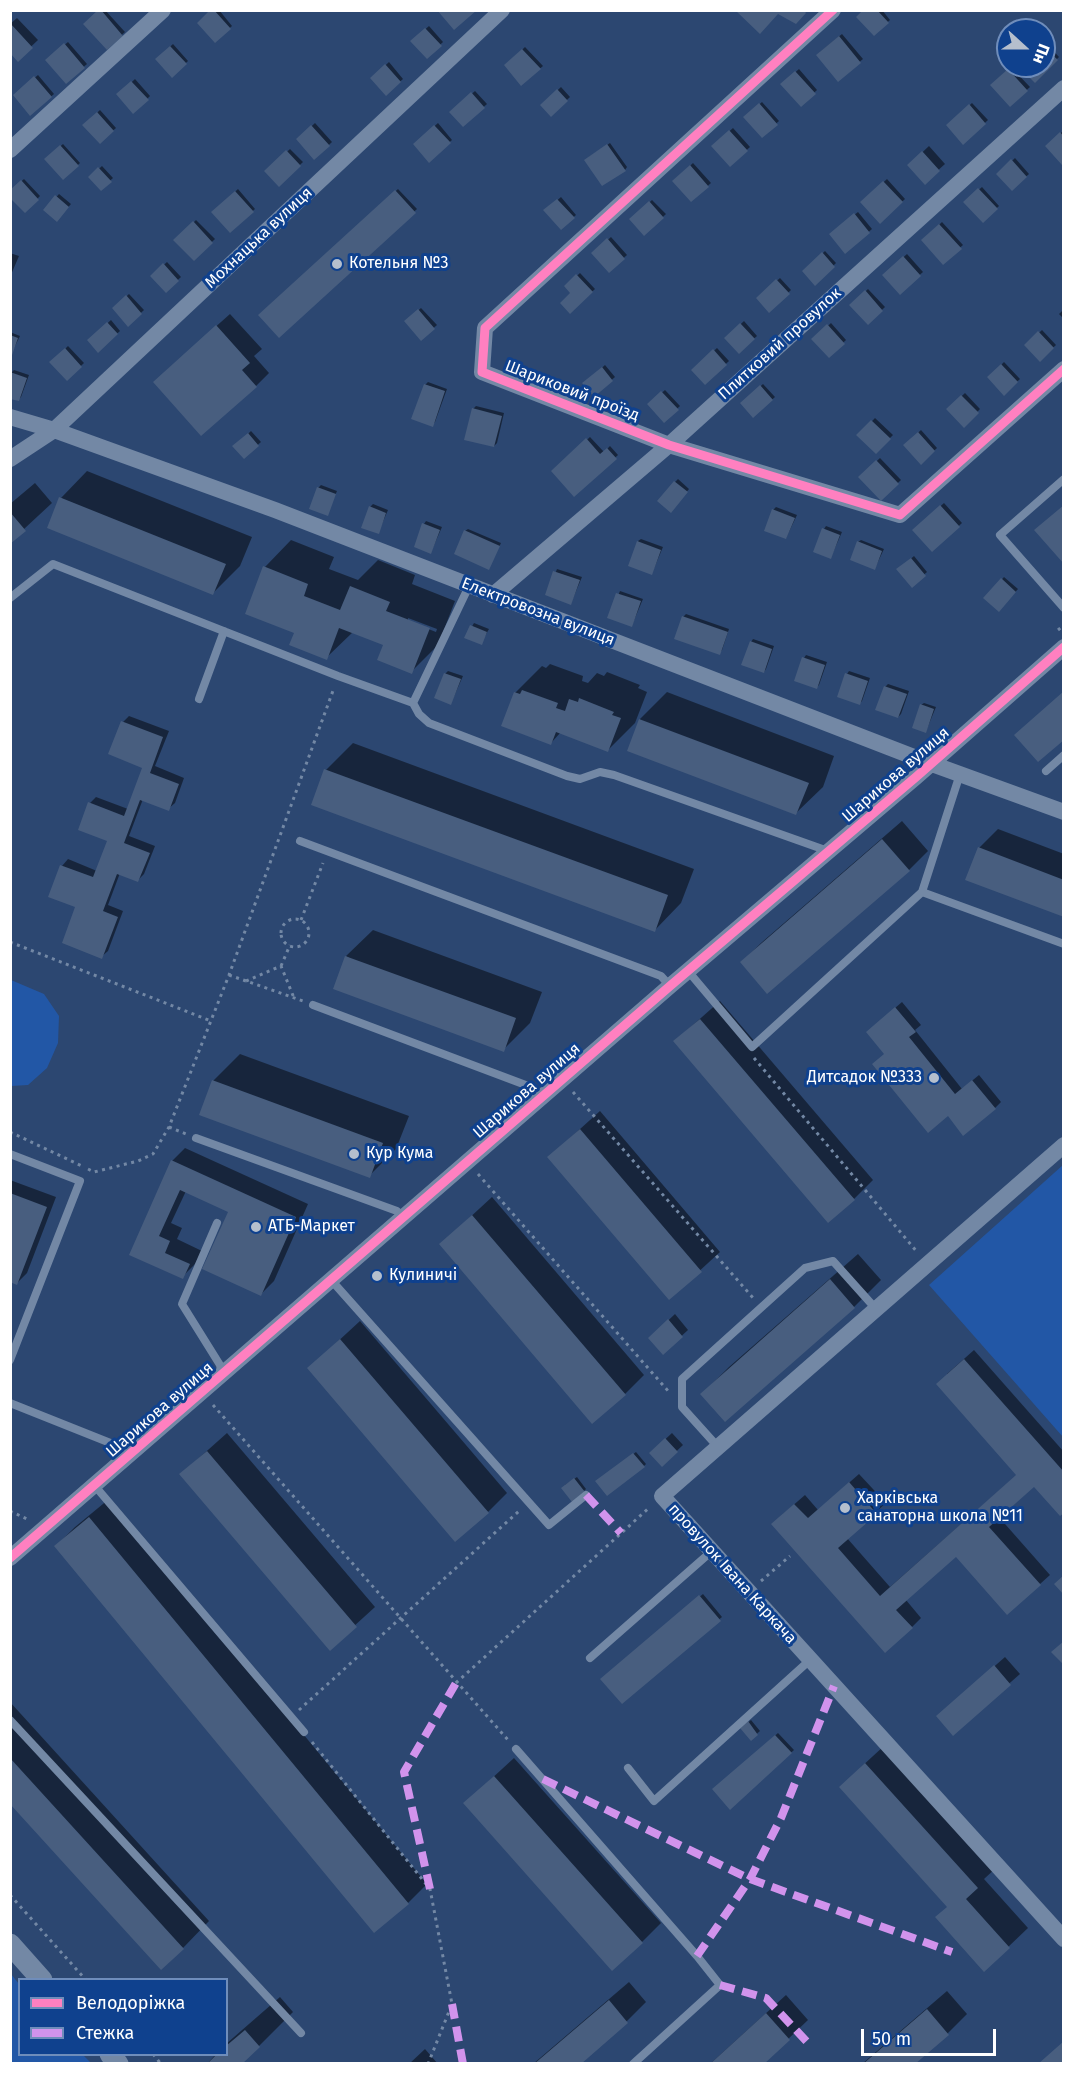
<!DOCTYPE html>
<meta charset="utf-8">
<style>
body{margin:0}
#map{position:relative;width:1074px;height:2074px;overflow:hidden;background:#2c4771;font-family:"Fira Sans",sans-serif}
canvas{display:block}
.frame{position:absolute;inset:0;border:12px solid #fff;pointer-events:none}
.legend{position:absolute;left:18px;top:1978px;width:210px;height:78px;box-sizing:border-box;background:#0f418e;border:2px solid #6f8dbb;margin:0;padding:8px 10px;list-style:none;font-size:18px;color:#fff}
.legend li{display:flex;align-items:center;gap:12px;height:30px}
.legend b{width:30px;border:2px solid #6f8dbb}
.north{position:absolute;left:996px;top:18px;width:60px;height:60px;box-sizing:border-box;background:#0f418e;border:2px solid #6f8dbb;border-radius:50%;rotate:111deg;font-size:16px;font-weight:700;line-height:24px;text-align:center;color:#fff}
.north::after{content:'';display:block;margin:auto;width:21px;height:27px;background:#b5bfcd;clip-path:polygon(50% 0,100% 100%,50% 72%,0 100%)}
.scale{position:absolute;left:861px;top:2029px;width:135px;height:27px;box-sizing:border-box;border:3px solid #fff;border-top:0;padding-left:8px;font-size:18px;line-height:21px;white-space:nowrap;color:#fff;-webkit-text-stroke:4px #0f418e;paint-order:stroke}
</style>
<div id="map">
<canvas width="1074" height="2074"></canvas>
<div class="frame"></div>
<ul class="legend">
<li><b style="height:8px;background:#ff80c0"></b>Велодоріжка</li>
<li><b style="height:8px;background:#d193ec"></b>Стежка</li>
</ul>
<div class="north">Пн</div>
<div class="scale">50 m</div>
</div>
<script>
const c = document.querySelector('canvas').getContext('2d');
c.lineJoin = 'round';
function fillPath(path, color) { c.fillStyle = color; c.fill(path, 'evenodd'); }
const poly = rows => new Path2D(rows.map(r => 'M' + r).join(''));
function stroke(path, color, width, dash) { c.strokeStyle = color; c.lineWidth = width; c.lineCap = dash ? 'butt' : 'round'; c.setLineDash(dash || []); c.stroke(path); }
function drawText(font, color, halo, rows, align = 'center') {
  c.font = font + ' "Fira Sans",sans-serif'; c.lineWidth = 6; c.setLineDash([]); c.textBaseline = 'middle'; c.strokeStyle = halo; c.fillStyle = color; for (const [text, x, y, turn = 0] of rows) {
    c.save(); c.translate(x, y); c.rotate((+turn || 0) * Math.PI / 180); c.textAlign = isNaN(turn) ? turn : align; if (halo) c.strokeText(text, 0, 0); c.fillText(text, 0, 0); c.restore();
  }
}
const green = poly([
 [11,980,44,994,59,1016,58,1043,47,1068,28,1085,11,1086],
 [1063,1165,1063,1437,929,1285],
 [11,1974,19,1984,20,2054,83,2055,91,2063,11,2063]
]);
const shadow = poly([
 [100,10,105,10,125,32,107,48],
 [212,10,219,10,232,26,215,41],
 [865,10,882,10,890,20,874,34],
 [17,18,38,40,18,59,10,24],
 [429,26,443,42,427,57,412,41],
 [842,34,863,59,838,80,820,52],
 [68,42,87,64,66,82,47,60],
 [173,44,188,61,172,76,157,59],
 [1049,46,1059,57,1035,81,1020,66,1044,66,1044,51],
 [525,47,543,66,522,84,506,65],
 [389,62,403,79,386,94,372,78],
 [1011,67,1030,87,1010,105,992,85],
 [799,69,817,90,801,105,782,84],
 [38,75,54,94,31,114,15,95],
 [135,79,150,96,134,112,118,95],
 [561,87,570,97,551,115,542,105],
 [475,91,487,104,463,125,451,112],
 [762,102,779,121,762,136,745,117],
 [972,103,988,120,964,142,948,125],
 [100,110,116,128,100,142,84,125],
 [315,123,332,142,315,158,298,139],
 [438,123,452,140,429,160,415,144],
 [733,128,750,147,730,165,713,146],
 [1063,131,1064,162,1062,163,1047,146],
 [610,143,627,167,625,170,589,157],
 [63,144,80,163,64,178,46,159],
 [929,146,945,164,925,182,909,165],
 [290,149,303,162,279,185,267,171],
 [1015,158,1029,174,1012,189,998,174],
 [693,163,711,183,692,200,674,181],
 [102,166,113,178,101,189,90,177],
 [24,179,40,196,25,211,10,191],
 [887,179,905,199,880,222,862,202],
 [982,187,999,206,983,221,965,202],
 [238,189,255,209,230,231,213,212],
 [398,189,417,209,279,335,260,315],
 [59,194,71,204,57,220,45,210],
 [561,197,576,215,561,228,545,211],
 [652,200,666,214,645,234,631,219],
 [858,212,872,229,845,252,833,232],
 [196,220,215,239,194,259,176,240],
 [942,222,963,245,943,263,923,240],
 [611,237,627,255,609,271,593,253],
 [825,251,836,263,815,284,804,271],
 [10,253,19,256,10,277],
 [907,254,923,272,900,292,884,275],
 [167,262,181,277,166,291,152,276],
 [580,273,595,289,570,312,572,293,566,286],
 [780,278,791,290,769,311,758,298],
 [868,289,885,307,868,323,851,305],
 [129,294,144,310,128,325,114,308],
 [421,308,437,325,421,339,406,321],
 [1064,309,1064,319,1059,314],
 [230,314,262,349,254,356,269,373,256,386,168,369],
 [111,320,120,331,98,351,89,340],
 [744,321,757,336,739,352,726,338],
 [831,323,846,340,829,356,814,339],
 [1042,330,1056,345,1040,360,1026,345],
 [10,332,20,336,10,356],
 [68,346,84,363,67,379,52,362],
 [717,348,729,361,705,383,693,370],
 [1004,362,1020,379,1004,394,989,377],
 [605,365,615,377,594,395,587,381],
 [14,370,29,375,21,397,18,400,11,373],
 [428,382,447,389,435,422,432,425,425,385],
 [763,384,775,397,754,416,742,403],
 [665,390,680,406,664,421,649,404],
 [965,393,980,409,964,426,948,409],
 [476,406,504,413,497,443,494,446,473,409],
 [875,418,893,435,876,452,859,435],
 [921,430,937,448,921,463,905,445],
 [251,431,261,442,244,457,234,447],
 [590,437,604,452,610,446,618,455,574,495,553,471],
 [880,458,901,480,881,499,860,477],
 [87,471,252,537,240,566,213,593,61,498],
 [678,479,689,489,671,511,675,482],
 [35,483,52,503,10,542,10,504],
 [321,485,337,491,327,514,318,488],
 [944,503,962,523,933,550,914,530],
 [373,504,388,510,378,533,370,507],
 [776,507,797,515,786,538,773,510],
 [426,521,442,527,431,552,424,524],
 [826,526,842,532,831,557,824,529],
 [468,529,501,543,489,568,465,531],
 [641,539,663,547,652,573,638,541],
 [291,540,334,557,329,569,358,580,378,560,415,575,412,584,455,601,438,645,411,672,385,645,353,632,326,658,296,632,265,567],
 [408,618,437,629,436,632,408,621],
 [861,540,884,549,875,568,858,542],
 [914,556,927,572,912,585,899,569],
 [557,569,582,577,571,603,547,594],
 [1004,577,1018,589,999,610,985,598],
 [620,591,643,599,632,625,609,617],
 [686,614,729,629,722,650,719,653,683,617],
 [474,623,489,629,481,643,466,637],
 [753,639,774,646,766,669,764,672,751,642],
 [806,655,827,662,819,685,816,688,804,658],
 [550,664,583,676,582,681,588,683,597,673,604,676,607,672,640,685,638,688,647,692,635,723,608,750,561,732,551,743,515,693,542,666,546,668],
 [448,671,463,676,451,703,445,674],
 [849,671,870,678,862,701,859,704,847,674],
 [888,684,909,691,901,714,898,717,885,687],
 [667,692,834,756,823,787,796,813,629,750,640,719],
 [924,703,936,707,926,731,921,705],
 [129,716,169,731,155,766,184,778,175,803,168,809,143,799,129,836,155,846,144,874,138,880,120,873,108,905,123,911,108,951,101,957,77,906,62,866,68,859,97,871,109,840,90,803,96,797,128,809,144,767,123,722],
 [353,743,694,869,681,903,655,930,326,770],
 [902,821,928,851,909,870,742,962,761,943],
 [998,829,1064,854,1064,916,979,848],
 [373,930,542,992,530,1023,503,1050,346,956],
 [720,1001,873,1180,854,1199,675,1041],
 [902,1002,921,1025,915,1030,962,1089,979,1075,1001,1102,995,1108,948,1114,885,1054,874,1026],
 [240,1054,409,1116,396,1149,369,1176,213,1081],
 [600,1111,720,1252,670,1298,549,1157],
 [185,1148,308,1204,274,1281,261,1294,230,1211,186,1191,171,1223,182,1228,177,1239,202,1251,195,1264,182,1277,131,1254,172,1161],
 [10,1180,56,1197,27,1273,17,1283,10,1281],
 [492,1197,644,1375,625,1394,441,1244],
 [858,1254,881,1280,854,1307,726,1420,702,1394,729,1367],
 [675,1314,688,1330,663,1353,656,1332],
 [360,1321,507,1493,488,1512,309,1368],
 [974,1350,1064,1452,1064,1511,1034,1484,998,1516,1050,1575,1040,1584,956,1555,906,1600,921,1618,912,1627,783,1514,805,1495,818,1510,859,1474,886,1503,847,1538,890,1587,1018,1474,947,1374],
 [227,1433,375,1607,330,1648,181,1474],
 [672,1433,683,1445,662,1465,657,1447],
 [636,1452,646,1464,644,1466,600,1479],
 [577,1477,586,1489,584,1491,565,1485],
 [109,1499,427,1884,408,1903,56,1546,75,1527],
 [703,1594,722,1617,622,1702,602,1679],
 [1005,1657,1020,1674,953,1733,948,1707],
 [10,1702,209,1921,183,1948,10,1802],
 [751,1720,760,1731,751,1739,742,1728],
 [778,1733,794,1750,730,1808,714,1789],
 [885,1745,996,1868,984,1879,1028,1928,984,1970,948,1906,860,1768],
 [514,1758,661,1923,642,1942,465,1803],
 [629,1982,646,2002,627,2021,578,2064,533,2064],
 [947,1991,967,2014,948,2033,913,2064,862,2064],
 [786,1995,808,2020,762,2064,710,2064],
 [280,1997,293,2012,259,2046,240,2064,207,2064,216,2054,226,2054,226,2044],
 [425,2049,438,2064,409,2064]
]);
const building = poly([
 [98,10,101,10,123,36,107,50,83,24],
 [210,10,214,10,231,29,215,43,197,23],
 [437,10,477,10,454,30],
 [735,10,804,10,806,13,796,24,778,14,760,34],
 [863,10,877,10,889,23,874,36,856,17],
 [10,23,33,48,18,62,10,53],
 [425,28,442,46,427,59,410,41],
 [839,36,861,63,838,82,816,55],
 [64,43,85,68,66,84,45,60],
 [170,46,187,64,172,78,155,59],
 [1045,48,1058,60,1035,83,1018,66,1044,66],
 [522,49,541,69,521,86,504,65],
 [385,64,401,82,386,96,370,78],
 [1008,69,1028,91,1010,107,990,85],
 [795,71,816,94,801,107,780,84],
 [34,76,52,97,30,116,13,95],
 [131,81,149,100,133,114,116,94],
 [557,89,568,101,551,117,540,105],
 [471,92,485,108,463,127,449,112],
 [759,103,778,125,762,138,743,117],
 [969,104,986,124,963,145,946,125],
 [97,112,114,131,100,144,82,125],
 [311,125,330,146,314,160,296,139],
 [434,125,451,143,429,163,413,144],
 [729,130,748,151,730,167,711,146],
 [1060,132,1064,137,1062,165,1045,146],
 [607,144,626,171,602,186,584,160],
 [60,145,79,166,63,180,44,159],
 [286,150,301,166,279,187,264,171],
 [922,151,940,171,925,185,907,165],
 [1011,159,1027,177,1012,191,996,174],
 [690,165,709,187,691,202,672,181],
 [98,167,112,182,101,191,88,177],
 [21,180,39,200,25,213,10,198,10,190],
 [883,181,903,202,880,224,860,202],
 [978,188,998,209,983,223,963,202],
 [395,190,416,213,279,338,258,315],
 [235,191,254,212,230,233,211,212],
 [55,195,69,207,57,222,43,210],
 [557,199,575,218,561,230,543,210],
 [649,201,664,218,644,236,629,219],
 [854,213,870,233,845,254,829,234],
 [193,221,213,243,194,261,173,240],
 [939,224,962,249,943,265,921,240],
 [607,238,625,259,609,273,591,253],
 [822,252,835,267,815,286,802,271],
 [903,256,921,276,900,295,882,275],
 [163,263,179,281,166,293,150,276],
 [576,274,593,292,570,314,560,303,570,293,564,286],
 [776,279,790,294,769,313,756,298],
 [865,290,883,311,868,325,849,305],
 [126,295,142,314,128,327,112,308],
 [418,309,435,329,421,341,404,321],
 [107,322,118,334,98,353,87,340],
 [740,323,755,339,739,354,724,338],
 [827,324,845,344,829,358,811,339],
 [216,325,250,363,242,370,257,387,201,436,153,382],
 [1038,331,1054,348,1040,362,1024,345],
 [10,335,18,338,11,358,10,358],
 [65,348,82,367,67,381,49,362],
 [713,349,727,365,705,385,691,370],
 [1001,364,1018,382,1004,396,987,377],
 [602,367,613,381,594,397,582,383],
 [10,372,27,378,19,401,10,399],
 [424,384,445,391,433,427,411,419],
 [760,385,773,400,753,418,740,403],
 [661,391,679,410,664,423,647,404],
 [961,395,979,413,964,428,946,409],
 [472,408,502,416,494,447,464,440],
 [871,420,891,439,876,454,856,435],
 [918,432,935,451,921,465,903,445],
 [248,433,259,446,244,459,232,446],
 [586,438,600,454,607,448,617,459,574,497,551,471],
 [876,460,899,484,881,501,858,477],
 [674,481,688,492,671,513,657,501],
 [317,487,336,494,328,516,309,509],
 [59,497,226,564,213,595,47,528],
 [940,505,960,527,932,552,912,530],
 [1064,505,1064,564,1034,530],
 [369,506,386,513,379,534,361,528],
 [772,509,795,518,786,539,764,531],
 [10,512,26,531,10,544],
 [422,523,440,530,431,554,414,547],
 [822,528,840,535,831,559,813,552],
 [464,530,500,546,489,570,454,554],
 [637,541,661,550,652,575,628,566],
 [857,541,882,551,875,570,850,560],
 [911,558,926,576,912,588,896,569],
 [263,566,308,584,304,596,340,610,350,586,390,602,386,611,430,628,412,674,377,660,383,645,339,628,327,660,289,645,294,633,245,614],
 [553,571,580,580,571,605,545,595],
 [1001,578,1016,592,999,612,983,598],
 [616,593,641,601,632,627,607,618],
 [682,616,728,632,720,655,674,639],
 [470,625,487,632,482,645,464,638],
 [750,641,772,649,764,673,741,665],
 [802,657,825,665,817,689,794,681],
 [444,673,461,679,451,705,434,698],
 [845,673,868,681,860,705,837,697],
 [884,686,907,694,898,718,875,710],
 [522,690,558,703,556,708,565,711,569,699,578,702,579,698,614,712,612,715,621,718,608,752,556,732,551,745,501,726,514,692,520,694],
 [1064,691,1064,740,1038,762,1014,735],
 [920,704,934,709,926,733,912,728],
 [639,719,809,783,796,815,627,751],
 [121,721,163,737,150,773,179,784,169,811,140,800,124,843,150,853,138,882,117,874,103,911,118,917,102,959,62,943,75,907,48,897,60,865,93,877,107,841,78,830,88,802,124,816,142,768,108,754],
 [324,769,668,895,655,932,311,805],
 [882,839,910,871,767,994,740,962],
 [978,847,1064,880,1064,917,965,880],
 [345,956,516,1018,504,1052,333,989],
 [895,1007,916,1032,909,1037,955,1094,972,1080,996,1109,963,1136,948,1116,928,1133,872,1064,884,1054,866,1032],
 [700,1019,855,1200,828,1223,673,1041],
 [212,1080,383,1143,370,1178,199,1115],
 [580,1129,702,1272,669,1300,547,1157],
 [171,1160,296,1217,261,1296,202,1269,228,1212,180,1190,159,1236,170,1241,165,1253,190,1264,183,1279,129,1255],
 [10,1193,47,1207,17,1285,10,1282],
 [472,1215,626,1395,592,1424,439,1244],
 [830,1279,855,1308,725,1422,700,1394],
 [668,1319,683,1337,663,1355,648,1338],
 [340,1339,489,1513,455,1542,307,1368],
 [964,1359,1064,1472,1064,1513,1060,1516,1034,1487,989,1527,1041,1585,1007,1615,956,1557,896,1610,913,1628,885,1653,771,1524,794,1504,808,1518,849,1482,877,1514,838,1548,880,1596,1016,1475,936,1384],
 [665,1438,678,1452,662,1467,649,1453],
 [207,1451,357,1627,330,1651,179,1474],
 [633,1453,645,1467,607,1496,595,1481],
 [574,1478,585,1492,572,1502,561,1488],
 [89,1517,409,1904,374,1933,54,1546],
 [1064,1575,1064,1595,1054,1584],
 [699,1595,721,1621,622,1704,600,1679],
 [1064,1641,1064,1665,1051,1652],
 [994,1665,1011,1685,953,1736,936,1716],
 [748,1721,758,1735,751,1741,740,1728],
 [775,1735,792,1753,730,1810,712,1789],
 [10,1758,184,1949,161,1970,10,1804],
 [865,1763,978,1888,966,1899,1010,1948,984,1972,935,1917,947,1907,839,1787],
 [494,1776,643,1943,612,1971,463,1803],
 [609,2000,628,2023,581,2064,534,2064],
 [927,2009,949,2035,915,2064,863,2064],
 [766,2013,790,2040,764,2064,710,2064],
 [245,2030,260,2047,242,2064,207,2064,217,2054,226,2054,226,2046],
 [1064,2041,1064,2064,1038,2064]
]);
const path = poly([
 [1058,630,1064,625],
 '281 933a14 14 0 1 1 28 0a14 14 0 1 1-28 0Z',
 [301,920,323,863],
 [10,942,211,1021],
 [281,966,290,945],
 [229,975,303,1001],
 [246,981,281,966,294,998],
 [754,1058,918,1253],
 [573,1092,754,1299],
 [169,1127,186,1134],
 [10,1132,82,1166],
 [88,1169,94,1172,138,1161,153,1154,169,1127,229,975,334,688],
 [478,1174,669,1392],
 [213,1405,508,1740],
 [10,1511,29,1520],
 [761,1581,790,1556],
 [456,1683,650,1507],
 [299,1710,519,1511],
 [312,1742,430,1889,452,2004,428,2064],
 [10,1895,86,1980],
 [153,2054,161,2064]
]);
const service = poly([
 [1064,479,1000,535,1064,608],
 [469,586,413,703,419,714,429,723,567,776,580,779,600,772,614,775,828,851],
 [10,598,53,564,338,676,413,703],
 [199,699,224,631],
 [1046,771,1064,755],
 [300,841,661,976,670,986],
 [922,892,1064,944],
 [688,971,752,1047,922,892,960,774],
 [313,1005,531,1087,540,1099],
 [196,1138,397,1211,404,1218],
 [10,1154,80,1181,10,1360],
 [217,1223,182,1304,220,1365,222,1375],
 [332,1281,549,1525,586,1495],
 [10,1403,133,1452],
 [718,1447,682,1407,682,1379,805,1268,833,1261,876,1309],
 [95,1486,304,1732],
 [590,1658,712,1551],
 [10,1720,301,2033],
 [516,1749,697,1956,720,1985,633,2064],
 [628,1768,654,1801,810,1660]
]);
const minor = poly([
 [833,10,485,328,482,372,669,445,900,515,1064,369],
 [10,150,163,10],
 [10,417,54,430,275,510,932,764,1064,812],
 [10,459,54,430,502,10],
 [493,595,669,445,1064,88],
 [1064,1145,662,1496,1064,1939],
 [10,1558,670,986,916,777,1064,647]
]);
const tertiary = poly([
 [10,1944,42,1980],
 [110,2054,118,2064]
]);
const quiet = poly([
 [586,1495,621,1533],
 [543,1779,750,1879,952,1952],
 [430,1889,404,1772,456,1683],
 [697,1956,750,1879,781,1818,834,1686],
 [720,1985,766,1998,808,2043],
 [452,2004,463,2064]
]);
const cycleway = poly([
 [833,10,485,328,482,372,669,445,900,515,1064,369],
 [10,1558,670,986,916,777,1064,647]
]);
const markers = [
 [337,264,6,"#b5bfcd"],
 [934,1078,6,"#b5bfcd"],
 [354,1154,6,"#b5bfcd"],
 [256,1227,6,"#b5bfcd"],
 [377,1276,6,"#b5bfcd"],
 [845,1508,6,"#b5bfcd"]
];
const streetNames = [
 ["Мохнацька вулиця",259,238,-43],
 ["Плитковий провулок",780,344,-42],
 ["Шариковий проїзд",572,391,21],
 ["Електровозна вулиця",538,612,21],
 ["Шарикова вулиця",896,775,-41],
 ["Шарикова вулиця",527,1091,-41],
 ["Шарикова вулиця",160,1410,-41],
 ["провулок Івана Каркача",732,1574,48]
];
const poiNames = [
 ["Котельня №3",349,264],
 ["Дитсадок №333",922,1078,"right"],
 ["Кур Кума",366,1154],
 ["АТБ-Маркет",268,1227],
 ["Кулиничі",389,1276],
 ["Харківська",857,1499],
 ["санаторна школа №11",857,1517]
];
fillPath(green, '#2257a6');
fillPath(shadow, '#0007');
fillPath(building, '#485e7f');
stroke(path, '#7388a5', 3, [3, 4.5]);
stroke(service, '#7388a5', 8);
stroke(minor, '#7388a5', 16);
stroke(tertiary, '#7388a5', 21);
stroke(quiet, '#d193ec', 8, [15, 8]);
stroke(cycleway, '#ff80c0', 9);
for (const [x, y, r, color] of markers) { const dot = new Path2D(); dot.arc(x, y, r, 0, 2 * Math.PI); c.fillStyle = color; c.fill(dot); stroke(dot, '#0f418e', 2); }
drawText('16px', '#fff', '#0f418e', streetNames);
drawText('16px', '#fff', '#0f418e', poiNames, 'left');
</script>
